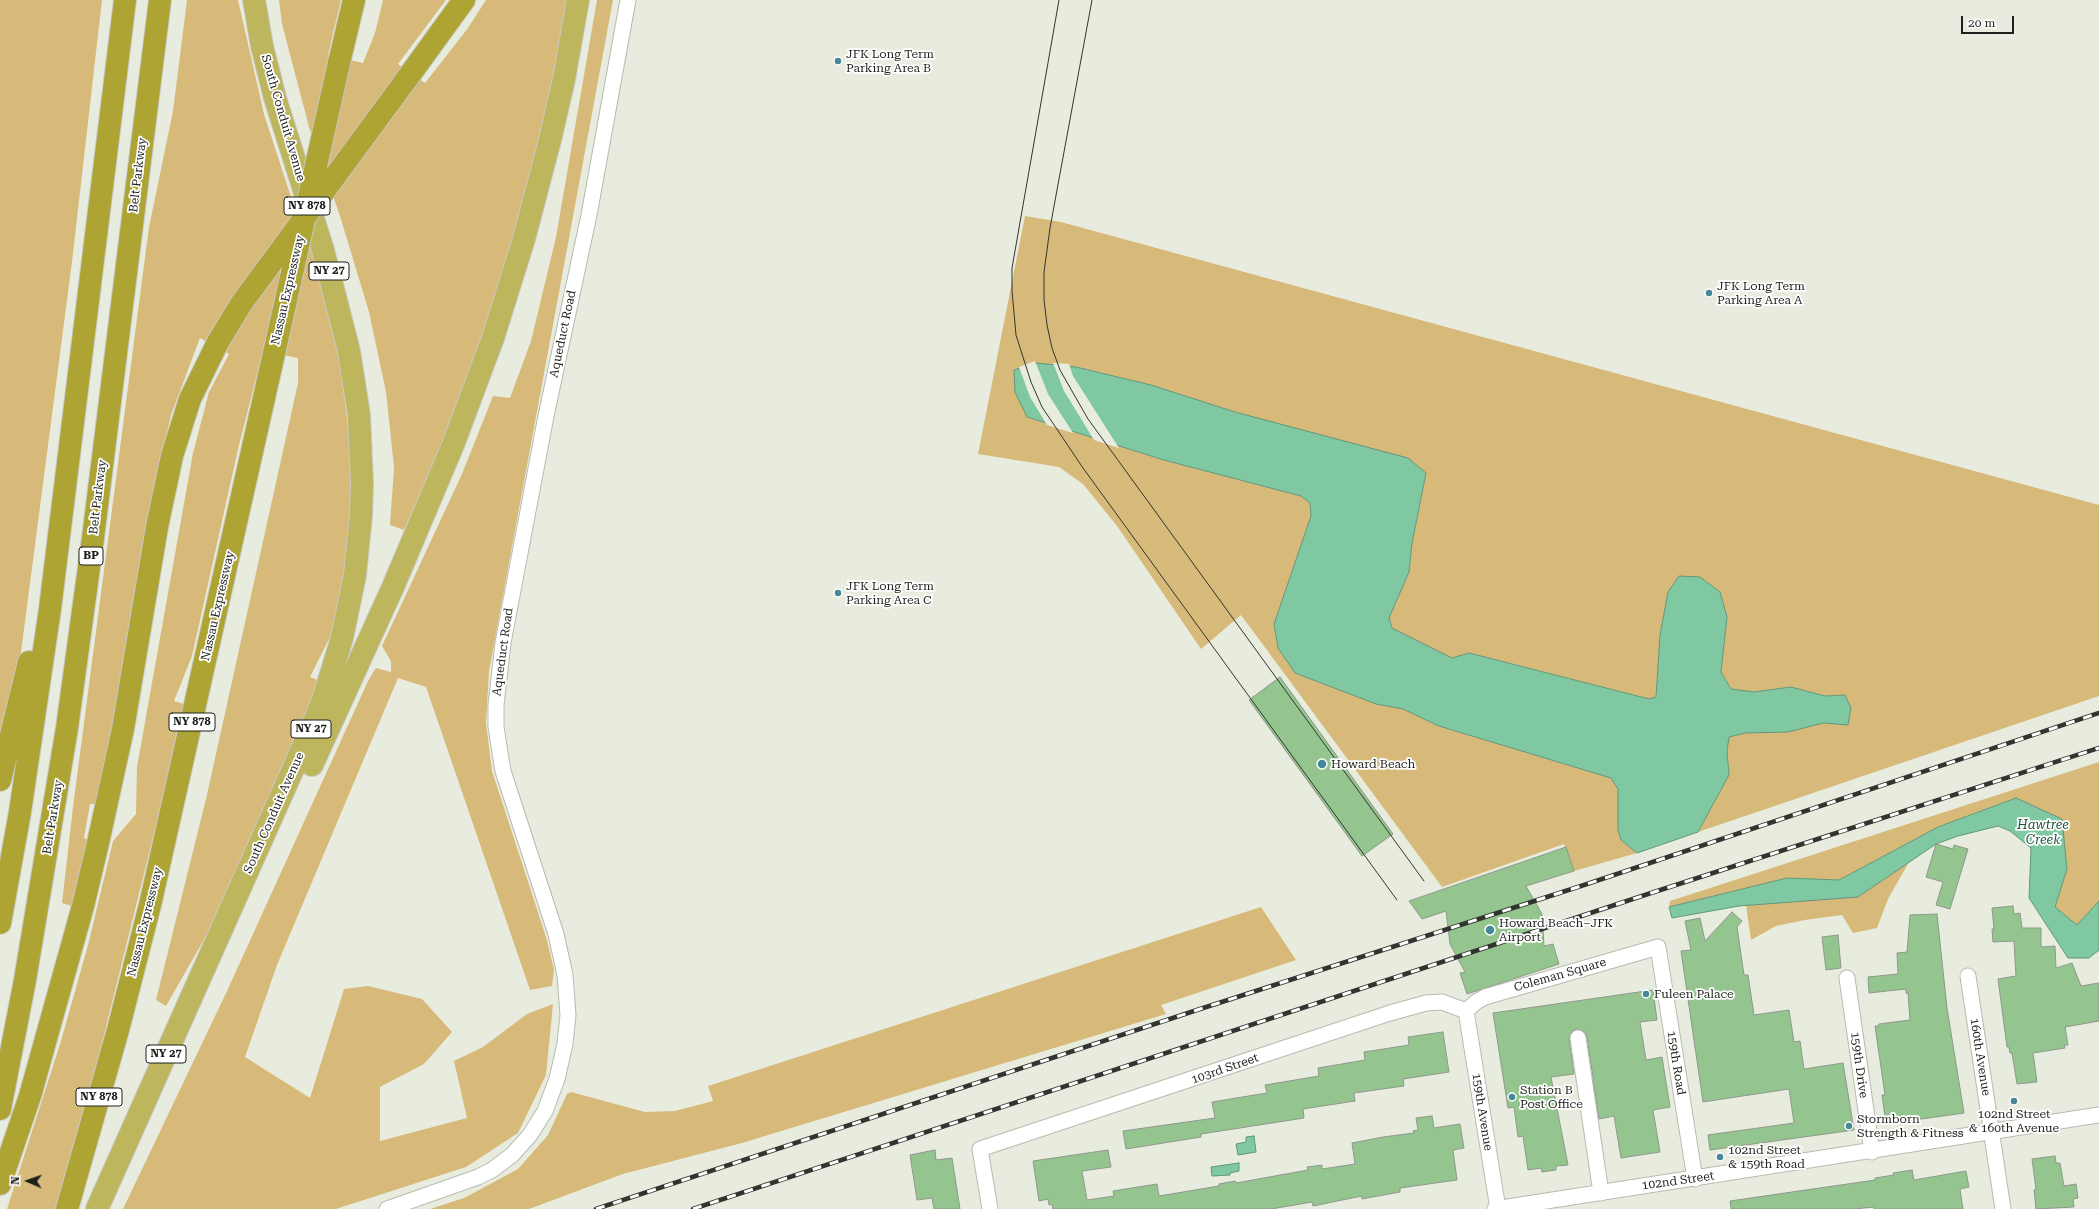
<!DOCTYPE html>
<meta charset="utf-8">
<style>
body{margin:0}
#map{position:relative;width:2099px;height:1209px;overflow:hidden;background:#e8ecdf;font-family:"Roboto Serif",serif}
canvas{display:block}
.north{position:absolute;left:8px;top:1161px;width:40px;height:40px;-webkit-text-stroke:3px #fff;paint-order:stroke;rotate:272deg;font-size:11px;font-weight:700;line-height:16px;text-align:center;color:#1e201b}
.north::after{content:'';display:block;margin:auto;width:14px;height:18px;background:#1e201b;clip-path:polygon(50% 0,100% 100%,50% 72%,0 100%)}
.scale{position:absolute;left:1961px;top:16px;width:53px;height:18px;box-sizing:border-box;border:2px solid #1e201b;border-top:0;padding-left:5px;font-size:12px;line-height:14px;white-space:nowrap;color:#1e201b;-webkit-text-stroke:3px #fff;paint-order:stroke}
</style>
<div id="map">
<canvas width="2099" height="1209"></canvas>
<div class="north">N</div>
<div class="scale">20 m</div>
</div>
<script>
const c = document.querySelector('canvas').getContext('2d');
c.lineJoin = 'round';
function fillPath(path, color) { c.fillStyle = color; c.fill(path, 'evenodd'); }
const poly = rows => new Path2D(rows.map(r => 'M' + r).join(''));
function stroke(path, color, width, dash) { c.strokeStyle = color; c.lineWidth = width; c.lineCap = dash ? 'butt' : 'round'; c.setLineDash(dash || []); c.stroke(path); }
function drawText(font, color, halo, rows, align = 'center') {
  c.font = font + ' "Roboto Serif",serif'; c.lineWidth = 3.5; c.setLineDash([]); c.textBaseline = 'middle'; c.strokeStyle = halo; c.fillStyle = color; for (const [text, x, y, turn = 0] of rows) {
    c.save(); c.translate(x, y); c.rotate((+turn || 0) * Math.PI / 180); c.textAlign = isNaN(turn) ? turn : align; if (halo) c.strokeText(text, 0, 0); c.fillText(text, 0, 0); c.restore();
  }
}
const green = poly([
 [0,0,102,0,72,262,21,652,0,751],
 [187,0,238,0,264,114,288,188,322,281,335,327,351,448,350,530,340,599,332,633,310,677,320,681,309,713,206,936,166,1006,156,1000,206,799,298,383,298,358,263,351,239,445,192,656,174,701,184,704,169,773,99,1055,56,1209,7,1209,61,1041,88,945,113,841,136,814,137,767,193,453,209,392,229,354,200,338,171,415,155,486,99,804,90,804,84,838,91,841,72,906,62,903,73,807,149,227,173,111],
 [279,0,341,0,328,55,363,63,375,33,383,0,446,0,398,64,425,83,468,28,486,0,568,0,545,119,508,262,460,405,404,530,390,525,394,467,386,392,369,312,340,216,309,127,282,24],
 [597,0,613,0,489,671,486,723,492,771,547,940,554,970,552,986,530,990,426,687,398,678,277,965,245,1057,310,1098,344,989,368,986,422,999,452,1032,424,1064,380,1087,380,1141,467,1118,454,1061,483,1047,527,1014,553,1004,546,1075,518,1133,466,1167,336,1209,123,1209,227,991,369,679,376,668,391,672,391,661,382,646,462,474,493,396,510,398,531,341,556,237],
 [1025,216,1061,222,2099,505,2099,696,1698,832,1729,775,1727,751,1728,737,1745,733,1788,732,1823,723,1847,725,1845,695,1825,696,1791,687,1754,692,1732,690,1721,672,1727,617,1720,592,1660,635,1656,697,1649,699,1469,653,1452,658,1392,628,1389,618,1409,572,1412,543,1426,473,1151,385,1076,367,1027,417,1164,460,1301,496,1310,503,1311,516,1274,624,1295,673,1376,704,1403,709,1439,726,1611,778,1618,789,1618,830,1621,840,1637,853,1574,871,1564,844,1442,887,1241,615,1201,649,1117,526,1083,484,1059,467,978,454],
 [2099,762,2099,901,2077,925,2054,907,2067,869,2016,798,1938,827,1839,880,1787,878,1669,907,1670,901],
 [1909,862,1888,899,1877,928,1853,933,1842,915,1805,920,1776,926,1751,940,1746,905,1858,897],
 [1261,907,1296,960,1161,1005,1166,1014,742,1143,623,1174,529,1209,430,1209,464,1198,518,1169,548,1135,567,1094,571,1092,645,1112,675,1111,713,1101,708,1086]
]);
const water = poly([
 [1036,363,1076,367,1151,385,1235,412,1408,458,1426,473,1412,543,1409,572,1389,618,1392,628,1452,658,1469,653,1649,699,1656,697,1660,635,1668,592,1679,576,1700,577,1720,592,1727,617,1721,672,1731,689,1754,692,1791,687,1825,696,1845,695,1851,708,1848,725,1823,723,1788,732,1745,733,1729,737,1727,751,1729,775,1698,832,1637,853,1621,840,1618,830,1618,789,1611,778,1439,726,1403,709,1376,704,1295,673,1278,648,1274,624,1311,516,1310,503,1301,496,1164,460,1027,417,1015,392,1014,370,1036,363],
 [2016,798,2062,819,2067,869,2055,907,2077,925,2099,901,2099,950,2089,958,2068,958,2029,898,2031,848,2010,831,1998,826,1958,836,1936,844,1858,897,1739,906,1672,918,1669,907,1787,878,1839,880,1938,827,2016,798],
 [1254,1136,1256,1152,1238,1155,1236,1144,1246,1142,1246,1137,1254,1136],
 [1239,1163,1239,1171,1230,1173,1230,1175,1212,1176,1211,1167,1239,1163]
]);
const pier = poly([
 [1035,361,1048,394,1073,433,1047,425,1030,397,1019,367],
 [1053,363,1069,364,1073,376,1119,448,1094,440,1064,391]
]);
const building = poly([
 [1280,677,1393,834,1362,856,1249,700,1280,677],
 [1936,844,1953,849,1954,845,1968,849,1950,909,1936,905,1943,882,1926,877,1936,844],
 [1566,847,1574,871,1526,886,1542,914,1544,946,1553,944,1559,964,1467,994,1460,973,1465,972,1450,944,1446,911,1422,919,1409,901,1566,847],
 [2013,906,2014,914,2020,913,2022,928,2041,928,2041,947,2055,946,2056,968,2072,963,2081,986,2099,983,2099,1021,2065,1027,2068,1045,2064,1045,2065,1048,2033,1053,2037,1082,2017,1084,2012,1053,2010,1053,2009,1047,2007,1047,1998,979,2016,976,2014,941,1993,942,1992,929,1994,929,1992,908,2013,906],
 [1732,912,1742,921,1737,927,1744,975,1748,975,1754,1015,1789,1010,1794,1042,1800,1041,1804,1069,1843,1063,1854,1130,1710,1150,1708,1135,1794,1123,1789,1089,1703,1102,1681,951,1691,950,1685,921,1700,918,1705,941,1732,912],
 [1937,914,1947,1008,1964,1113,1886,1124,1882,1095,1885,1095,1875,1026,1879,1026,1879,1024,1910,1020,1908,993,1906,993,1906,989,1869,993,1868,977,1898,974,1897,953,1907,952,1910,915,1937,914],
 [1838,935,1841,968,1826,970,1822,937,1838,935],
 [1653,990,1657,1020,1640,1022,1646,1060,1662,1057,1665,1076,1670,1107,1653,1110,1660,1152,1621,1158,1614,1116,1599,1119,1587,1037,1585,1032,1577,1029,1572,1031,1569,1039,1574,1074,1551,1077,1568,1165,1556,1166,1556,1170,1542,1172,1541,1168,1528,1170,1523,1136,1518,1137,1514,1107,1508,1108,1493,1013,1653,990],
 [1443,1032,1449,1072,1403,1079,1404,1086,1354,1093,1355,1101,1303,1109,1304,1118,1201,1134,1201,1137,1126,1149,1123,1131,1215,1118,1212,1102,1267,1093,1265,1085,1319,1076,1318,1068,1365,1060,1364,1052,1409,1045,1408,1037,1443,1032],
 [1432,1116,1434,1128,1460,1124,1464,1148,1453,1150,1457,1180,1400,1188,1400,1192,1362,1199,1362,1196,1313,1206,1312,1202,1271,1209,1053,1209,1052,1204,1049,1205,1048,1199,1039,1201,1033,1161,1108,1150,1111,1167,1082,1171,1087,1200,1114,1196,1113,1191,1157,1184,1159,1196,1219,1186,1219,1184,1235,1181,1236,1183,1308,1170,1307,1167,1322,1165,1322,1169,1355,1164,1352,1143,1383,1137,1414,1133,1413,1131,1418,1130,1416,1118,1432,1116],
 [935,1150,936,1160,952,1158,960,1209,934,1209,932,1198,917,1200,910,1155,935,1150],
 [2055,1156,2056,1163,2060,1163,2064,1186,2076,1184,2078,1198,2073,1199,2074,1207,2036,1209,2034,1190,2036,1189,2032,1159,2055,1156],
 [1912,1170,1914,1180,1966,1171,1969,1187,1960,1189,1963,1209,1874,1209,1874,1207,1854,1209,1731,1209,1730,1201,1875,1180,1875,1178,1894,1175,1893,1173,1912,1170]
]);
const minor = poly([
 [1968,976,2003,1209],
 [1847,978,1872,1152],
 [1466,1011,1476,1002,1485,997,1658,947,1695,1179],
 [1578,1038,1601,1193],
 [387,1209,478,1177,492,1170,512,1155,530,1135,545,1111,557,1079,565,1044,568,1015,565,975,556,934,503,771,496,727,496,705,503,643,546,416,589,215,628,0],
 [990,1209,980,1149,1390,1013,1426,1003,1442,1002,1466,1011,1498,1209],
 [1495,1209,2099,1115]
]);
const trunk = poly([
 [312,765,393,587,453,445,493,338,524,239,550,140,564,79,578,0],
 [97,1209,310,731,323,700,342,638,355,575,361,516,362,483,359,415,349,351,323,250,275,98,262,46,254,0]
]);
const motorway = poly([
 [339,63,354,0],
 [406,80,464,0],
 [0,780,29,662],
 [0,923,20,812,50,609,125,0],
 [0,1109,25,980,67,728,93,538,160,0],
 [0,1184,30,1096,83,906,98,843,123,729,157,527,172,456,190,399,218,342],
 [67,1209,118,1030,150,905,275,349]
]);
const tram = poly([
 [1059,0,1012,268,1012,291,1016,335,1031,382,1042,407,1083,468,1397,900],
 [1092,0,1050,228,1044,272,1044,300,1047,325,1052,348,1060,370,1088,419,1424,881]
]);
const rail = poly([
 [596,1209,1197,1010,1584,885,2099,713],
 [693,1209,1648,894,2099,748]
]);
const motorwayBridge = poly([
 [218,342,241,304,406,80],
 [275,349,339,63]
]);
const markers = [
 [838,61,4,"#458898"],
 [1709,293,4,"#458898"],
 [838,593,4,"#458898"],
 [1322,764,5,"#458898"],
 [1490,930,5,"#458898"],
 [1646,994,4,"#458898"],
 [1512,1097,4,"#458898"],
 [2014,1101,4,"#458898"],
 [1849,1126,4,"#458898"],
 [1720,1157,4,"#458898"]
];
const shields = [
 [307,206,46],
 [329,271,40],
 [91,556,24],
 [192,722,46],
 [311,729,40],
 [166,1054,40],
 [99,1097,46]
];
const shieldNames = [
 ["NY 878",307,206],
 ["NY 27",329,271],
 ["BP",91,556],
 ["NY 878",192,722],
 ["NY 27",311,729],
 ["NY 27",166,1054],
 ["NY 878",99,1097]
];
const poiNames = [
 ["JFK Long Term",846,54],
 ["Parking Area B",846,68],
 ["JFK Long Term",1717,286],
 ["Parking Area A",1717,300],
 ["JFK Long Term",846,586],
 ["Parking Area C",846,600],
 ["Howard Beach",1331,764],
 ["Howard Beach–JFK",1499,923],
 ["Airport",1499,937],
 ["Fuleen Palace",1654,994],
 ["Station B",1520,1090],
 ["Post Office",1520,1104],
 ["102nd Street",2014,1114,"center"],
 ["& 160th Avenue",2014,1128,"center"],
 ["Stormborn",1857,1119],
 ["Strength & Fitness",1857,1133],
 ["102nd Street",1728,1150],
 ["& 159th Road",1728,1164]
];
const streetNames = [
 ["South Conduit Avenue",283,118,74],
 ["Belt Parkway",138,175,-83],
 ["Nassau Expressway",288,290,-77],
 ["Aqueduct Road",563,334,-78],
 ["Belt Parkway",98,497,-83],
 ["Nassau Expressway",218,606,-77],
 ["Aqueduct Road",503,652,-82],
 ["South Conduit Avenue",274,813,-66],
 ["Belt Parkway",53,817,-81],
 ["Nassau Expressway",145,922,-76],
 ["Coleman Square",1560,975,-16],
 ["160th Avenue",1980,1057,81],
 ["159th Road",1676,1063,81],
 ["159th Drive",1859,1065,82],
 ["103rd Street",1225,1069,-19],
 ["159th Avenue",1482,1112,81],
 ["102nd Street",1678,1181,-8]
];
const waterNames = [
 ["Hawtree",2043,825],
 ["Creek",2043,840]
];
fillPath(green, '#d7ba7a');
fillPath(water, '#7fc8a2');
stroke(water, '#62967a', 1);
fillPath(pier, '#e8ecdf');
fillPath(building, '#94c58e');
stroke(building, '#8e978d', 1);
stroke(minor, '#b7bbaf', 17);
stroke(trunk, '#c9c9c8', 24);
stroke(motorway, '#c9c9c8', 24);
stroke(minor, '#fff', 15);
stroke(trunk, '#beb65c', 22);
stroke(motorway, '#ada433', 22);
stroke(tram, '#32352f', 1);
stroke(rail, '#32352f', 4.5);
stroke(rail, '#fff', 3, [9]);
stroke(motorwayBridge, '#c9c9c8', 24, []);
stroke(motorwayBridge, '#ada433', 22);
for (const [x, y, r, color] of markers) { const dot = new Path2D(); dot.arc(x, y, r, 0, 2 * Math.PI); c.fillStyle = color; c.fill(dot); stroke(dot, '#fff', 1.5); }
for (const [x, y, w] of shields) { const box = new Path2D(); box.roundRect(x - w / 2, y - 9, w, 18, 3); c.fillStyle = '#fff'; c.fill(box); stroke(box, '#1e201b', 1); }
drawText('bold 11px', '#1e201b', null, shieldNames);
drawText('12px', '#1e201b', '#fff', poiNames, 'left');
drawText('12px', '#1e201b', '#fff', streetNames);
drawText('italic 13px', '#1c543a', '#fff', waterNames);
</script>
